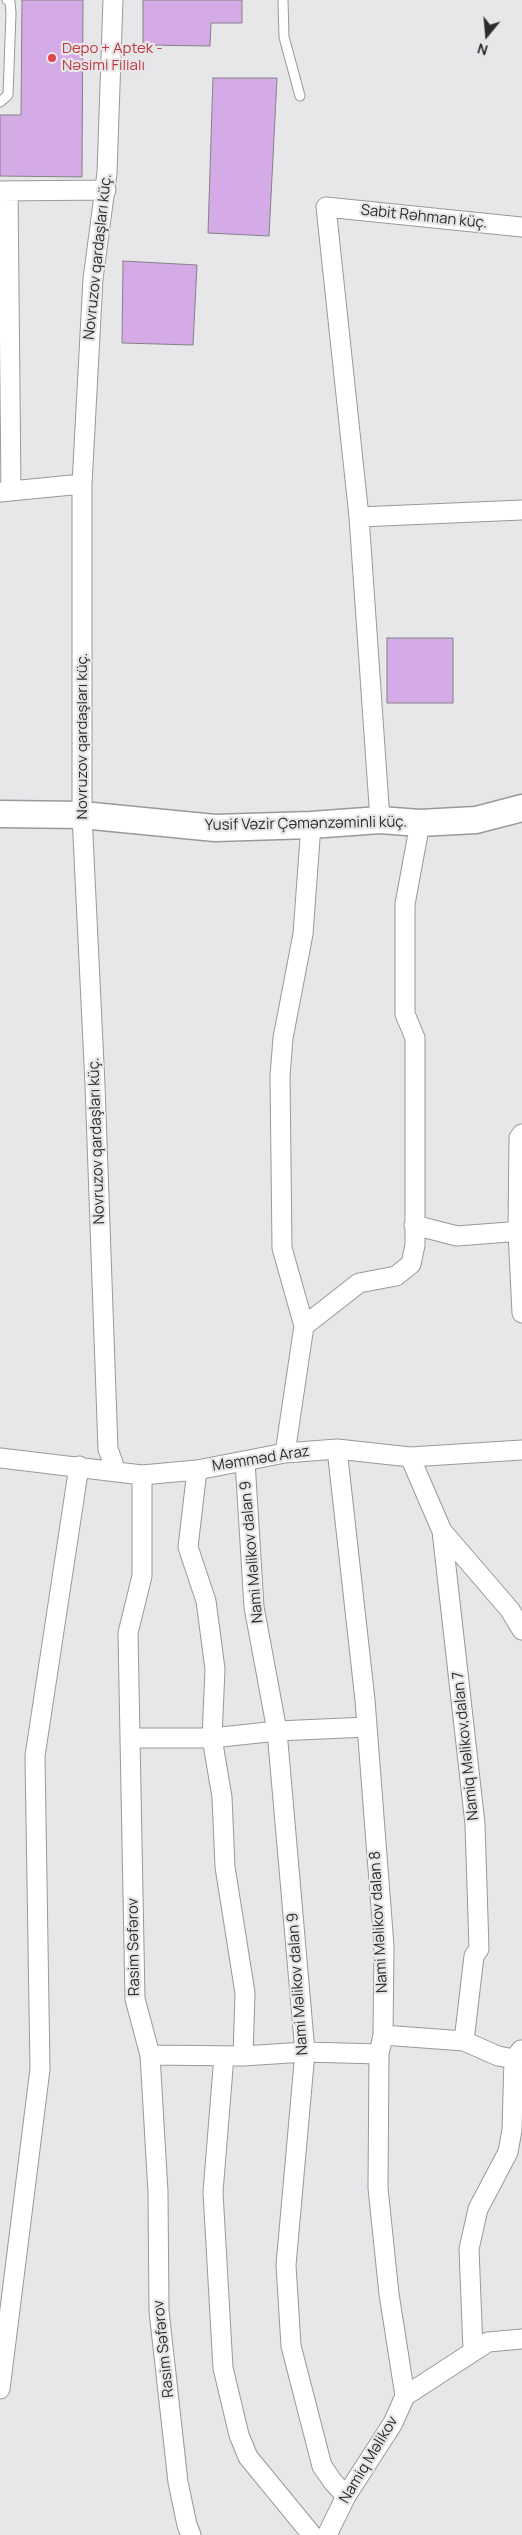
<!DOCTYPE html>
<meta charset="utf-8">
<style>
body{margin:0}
#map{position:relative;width:522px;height:2535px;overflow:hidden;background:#e7e6e9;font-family:Manrope,sans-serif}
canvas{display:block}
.north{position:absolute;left:462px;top:10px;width:50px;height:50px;-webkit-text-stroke:4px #e7e6e9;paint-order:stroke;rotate:197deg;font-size:14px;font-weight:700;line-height:20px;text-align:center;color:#2d2c2d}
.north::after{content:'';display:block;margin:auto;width:18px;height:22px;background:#2d2c2d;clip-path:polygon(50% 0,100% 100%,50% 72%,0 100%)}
</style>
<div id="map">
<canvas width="522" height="2535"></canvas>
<div class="north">N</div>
</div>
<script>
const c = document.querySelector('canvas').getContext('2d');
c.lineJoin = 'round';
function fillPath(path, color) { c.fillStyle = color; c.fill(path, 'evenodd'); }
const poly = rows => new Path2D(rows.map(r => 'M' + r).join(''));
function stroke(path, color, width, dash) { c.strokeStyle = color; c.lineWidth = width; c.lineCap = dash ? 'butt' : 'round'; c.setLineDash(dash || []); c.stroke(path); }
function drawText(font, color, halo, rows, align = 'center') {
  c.font = font + ' Manrope,sans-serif'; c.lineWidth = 4.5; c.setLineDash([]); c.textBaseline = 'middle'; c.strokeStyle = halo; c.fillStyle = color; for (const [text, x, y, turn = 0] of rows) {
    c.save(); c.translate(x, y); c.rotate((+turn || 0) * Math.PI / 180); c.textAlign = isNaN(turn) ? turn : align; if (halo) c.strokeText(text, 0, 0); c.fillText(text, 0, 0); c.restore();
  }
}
const building = poly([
 [22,0,83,0,82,177,0,176,0,115,21,115,22,0],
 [143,0,242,0,242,23,211,23,210,46,143,45,143,0],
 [213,78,277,78,269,236,208,233,213,78],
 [123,261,197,265,193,345,122,343,123,261],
 [387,638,453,638,453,703,387,703,387,638]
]);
const lane = poly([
 [283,0,284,37,300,96],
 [0,102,8,95,11,13,10,2,7,0]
]);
const street = poly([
 [113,0,107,173,93,279,82,484,82,815,95,1085,108,1449,116,1471],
 [0,191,106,190],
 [8,191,11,491],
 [0,492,82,484],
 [359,517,522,510],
 [380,820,359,517,326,207,522,227],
 [522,1134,519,1138,518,1232,522,1313],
 [414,1225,457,1236,522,1231],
 [304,1326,359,1283,396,1276,411,1264,415,1245,415,1038,405,1014,405,904,420,823],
 [337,1449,365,1700,384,1946,383,2035,379,2054,378,2188,389,2294,405,2396],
 [285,1453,304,1326,282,1248,280,1076,283,1038,303,934,311,825],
 [410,1457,442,1531,475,1824,479,1949,474,1956,464,2041],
 [0,1458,142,1475,197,1470,285,1453,337,1449,410,1457,522,1450],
 [245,1461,254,1607,277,1731,305,2052,286,2265,291,2346,322,2466,333,2482,346,2496],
 [197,1470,188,1547,206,1601,215,1669,212,1738,222,1797,225,1867,245,1993,243,2056],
 [142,1475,142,1576,128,1633,135,1999,150,2055,158,2192,159,2311,178,2482,187,2525,191,2535],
 [442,1531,510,1610,522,1630],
 [131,1738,212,1738,277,1731,367,1727],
 [383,2035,464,2041,498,2056,514,2059,521,2050],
 [150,2055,243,2056,305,2052,379,2054],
 [224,2056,213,2192,223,2368,239,2435,248,2457,312,2535],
 [473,2350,469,2249,478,2209,508,2152,512,2130,514,2059],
 [0,2389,40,2069,35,1756,79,1466],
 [327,2535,346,2496,393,2423,405,2396,488,2342,522,2339]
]);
const secondary = poly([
 [0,814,82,815,215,828,311,825,380,820,420,823,476,820,522,808]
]);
const markers = [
 [52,58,5,"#e0444e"]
];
const healthNames = [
 ["Depo + Aptek -",62,49],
 ["Nəsimi Filialı",62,66]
];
const streetNames = [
 ["Sabit Rəhman küç.",424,217,6],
 ["Novruzov qardaşları küç.",98,257,-84],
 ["Novruzov qardaşları küç.",83,736,-90],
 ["Yusif Vəzir Çəmənzəminli küç.",306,824,-1],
 ["Novruzov qardaşları küç.",97,1141,-92],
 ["Məmməd Araz",261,1459,-9],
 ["Nami Məlikov dalan 9",252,1552,-95],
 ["Namiq Məlikov,dalan 7",466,1746,-96],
 ["Nami Məlikov dalan 8",379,1922,-93],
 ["Rasim Səfərov",134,1947,-91],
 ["Nami Məlikov dalan 9",298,1984,-94],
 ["Rasim Səfərov",164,2349,-96],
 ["Namiq Məlikov",369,2460,-59]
];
fillPath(building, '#d4abe6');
stroke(building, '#838284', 1);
stroke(lane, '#9a989b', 11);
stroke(street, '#9a989b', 21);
stroke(secondary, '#9a989b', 29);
stroke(lane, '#fff', 9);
stroke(street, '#fff', 19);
stroke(secondary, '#fff', 26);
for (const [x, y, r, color] of markers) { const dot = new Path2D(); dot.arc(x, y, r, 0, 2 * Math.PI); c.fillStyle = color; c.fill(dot); stroke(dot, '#e7e6e9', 2); }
drawText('15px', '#be3a42', '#e7e6e9', healthNames, 'left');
drawText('15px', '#2d2c2d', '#e7e6e9', streetNames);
</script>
